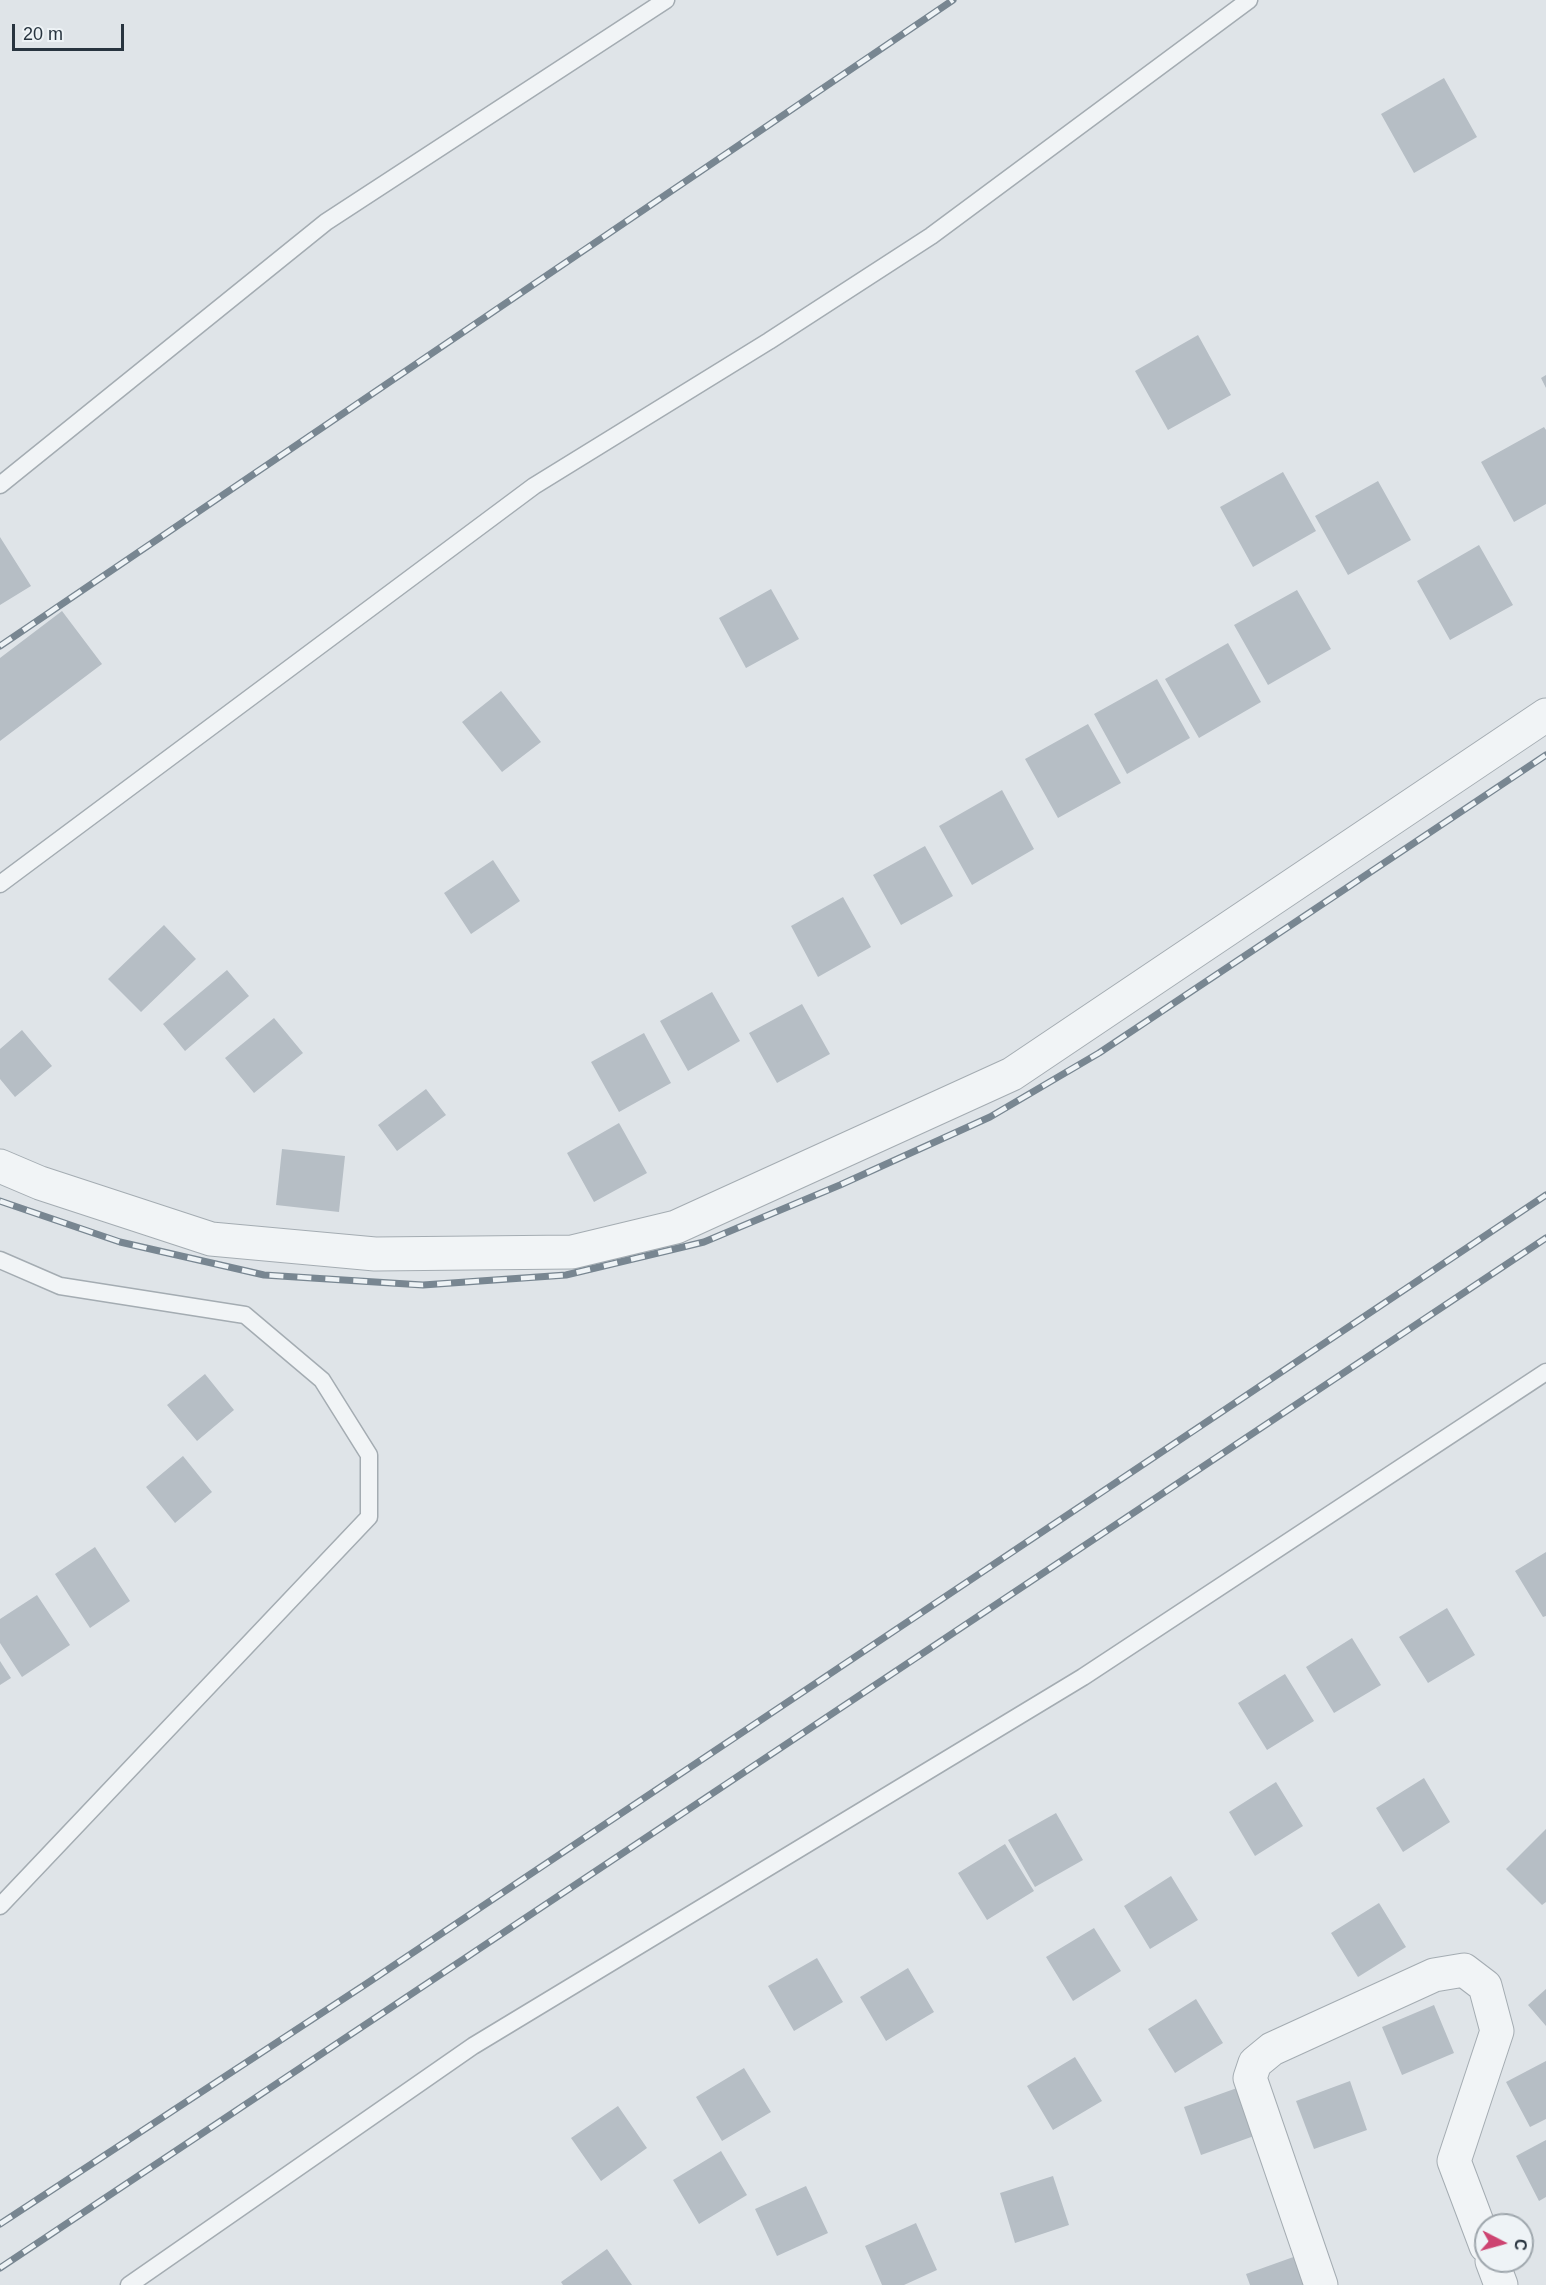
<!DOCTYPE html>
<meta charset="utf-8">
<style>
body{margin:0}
#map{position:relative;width:1546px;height:2285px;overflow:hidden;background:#dfe4e8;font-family:Helvetica,sans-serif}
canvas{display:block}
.north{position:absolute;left:1474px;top:2213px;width:60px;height:60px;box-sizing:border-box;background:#eef3f6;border:2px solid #9fa7ad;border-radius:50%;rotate:96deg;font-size:16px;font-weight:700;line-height:24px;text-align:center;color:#28343f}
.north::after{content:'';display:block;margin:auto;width:21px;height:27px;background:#cd4471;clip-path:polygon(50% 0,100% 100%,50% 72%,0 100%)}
.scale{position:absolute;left:12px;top:24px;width:112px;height:27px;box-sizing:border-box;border:3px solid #28343f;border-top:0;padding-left:8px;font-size:18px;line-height:21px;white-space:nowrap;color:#28343f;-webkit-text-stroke:4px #eef3f6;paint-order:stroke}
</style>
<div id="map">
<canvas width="1546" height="2285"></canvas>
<div class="north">С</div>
<div class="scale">20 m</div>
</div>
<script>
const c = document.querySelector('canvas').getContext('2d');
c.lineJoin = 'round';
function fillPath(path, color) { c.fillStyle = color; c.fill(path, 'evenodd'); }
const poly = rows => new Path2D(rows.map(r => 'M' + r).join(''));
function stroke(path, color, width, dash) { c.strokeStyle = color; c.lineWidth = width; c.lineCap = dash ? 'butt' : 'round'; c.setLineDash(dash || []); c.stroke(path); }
const building = poly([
 [1444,78,1477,137,1414,173,1381,114],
 [1198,335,1231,395,1168,430,1135,371],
 [1546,375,1546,388,1541,378],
 [1544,427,1546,430,1546,504,1514,522,1481,462],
 [1283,472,1316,531,1253,567,1220,507],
 [1378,481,1411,540,1348,575,1315,516],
 [0,537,31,586,0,605],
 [1479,545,1513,605,1450,640,1417,581],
 [771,589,799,639,746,668,719,618],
 [1297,590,1331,649,1268,685,1234,625],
 [62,611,102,664,0,741,0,658],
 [1228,643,1261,702,1199,738,1165,679],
 [1157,679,1190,738,1127,774,1094,714],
 [501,691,541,742,502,772,462,722],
 [1088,724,1121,783,1058,818,1025,759],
 [1002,790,1034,849,972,885,939,826],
 [925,846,953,896,901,925,873,875],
 [493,860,520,901,471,934,444,893],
 [843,897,871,947,818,977,791,926],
 [164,925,196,959,141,1012,108,979],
 [227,970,249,996,185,1051,163,1024],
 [712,992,740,1041,688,1071,660,1021],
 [802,1004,830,1054,777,1083,749,1033],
 [274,1018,303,1053,254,1093,225,1058],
 [22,1030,52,1066,15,1097,0,1079,0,1049],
 [644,1033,671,1083,619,1112,591,1062],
 [426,1089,446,1115,397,1151,378,1125],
 [619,1123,647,1173,594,1202,567,1153],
 [282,1149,345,1156,339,1212,276,1205],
 [205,1374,234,1410,197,1441,167,1405],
 [183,1456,212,1492,175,1523,146,1487],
 [95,1547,130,1601,90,1628,55,1574],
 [1546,1552,1546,1616,1543,1617,1515,1571],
 [37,1595,70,1645,22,1677,0,1643,0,1619],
 [1447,1608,1475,1655,1428,1683,1399,1637],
 [1352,1638,1381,1685,1334,1713,1306,1667],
 [0,1661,11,1678,0,1685],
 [1285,1674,1314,1721,1267,1750,1238,1703],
 [1424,1778,1450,1822,1403,1852,1376,1808],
 [1276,1782,1303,1826,1255,1856,1229,1812],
 [1056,1813,1083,1860,1035,1887,1008,1840],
 [1546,1829,1546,1902,1542,1905,1506,1869],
 [1005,1844,1034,1891,987,1920,958,1873],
 [1171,1876,1198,1920,1150,1949,1124,1906],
 [1379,1903,1406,1947,1358,1977,1331,1933],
 [1094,1928,1121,1971,1073,2001,1046,1957],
 [817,1958,843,2002,794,2031,768,1986],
 [908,1968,934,2012,886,2041,860,1997],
 [1546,1989,1546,2026,1528,2005],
 [1196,1999,1223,2043,1175,2073,1148,2029],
 [1434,2005,1454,2053,1402,2075,1382,2027],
 [1075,2057,1102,2101,1053,2130,1027,2086],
 [1546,2061,1546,2119,1530,2127,1506,2082],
 [744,2068,771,2112,722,2141,696,2097],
 [1350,2081,1367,2130,1314,2149,1296,2101],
 [1237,2088,1254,2136,1201,2155,1184,2107],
 [618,2106,647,2148,601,2181,571,2138],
 [1546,2140,1546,2197,1539,2201,1516,2156],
 [721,2151,747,2195,699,2224,673,2180],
 [1053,2176,1069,2225,1015,2243,1000,2193],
 [806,2186,828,2233,777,2256,755,2209],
 [916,2223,937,2270,904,2285,882,2285,865,2246],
 [607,2249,632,2285,563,2285,561,2282],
 [1299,2255,1310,2285,1250,2285,1246,2274]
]);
const service = poly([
 [0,485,326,222,666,0],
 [0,884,534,486,769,341,931,236,1249,0],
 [0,1260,60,1286,245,1315,322,1380,369,1455,369,1517,0,1906],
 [129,2285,473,2046,1083,1677,1546,1372]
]);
const minor = poly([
 [0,1166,40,1183,211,1239,375,1254,572,1252,676,1227,1012,1074,1546,715],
 [1492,2261,1501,2285],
 [1321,2285,1250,2078,1255,2063,1272,2049,1434,1975,1464,1970,1485,1986,1497,2031,1454,2161,1486,2246]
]);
const rail = poly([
 [0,646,953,0],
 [0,1201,120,1242,264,1275,423,1285,566,1275,704,1242,840,1185,990,1117,1099,1053,1546,755],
 [0,2224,366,1984,1546,1195],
 [0,2268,1546,1238]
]);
fillPath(building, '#b6bec5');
stroke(service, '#a4acb2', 19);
stroke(minor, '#a4acb2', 35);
stroke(service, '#f1f4f6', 16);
stroke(minor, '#f1f4f6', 33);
stroke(rail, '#788691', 7);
stroke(rail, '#eef3f6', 4.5, [14]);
</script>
